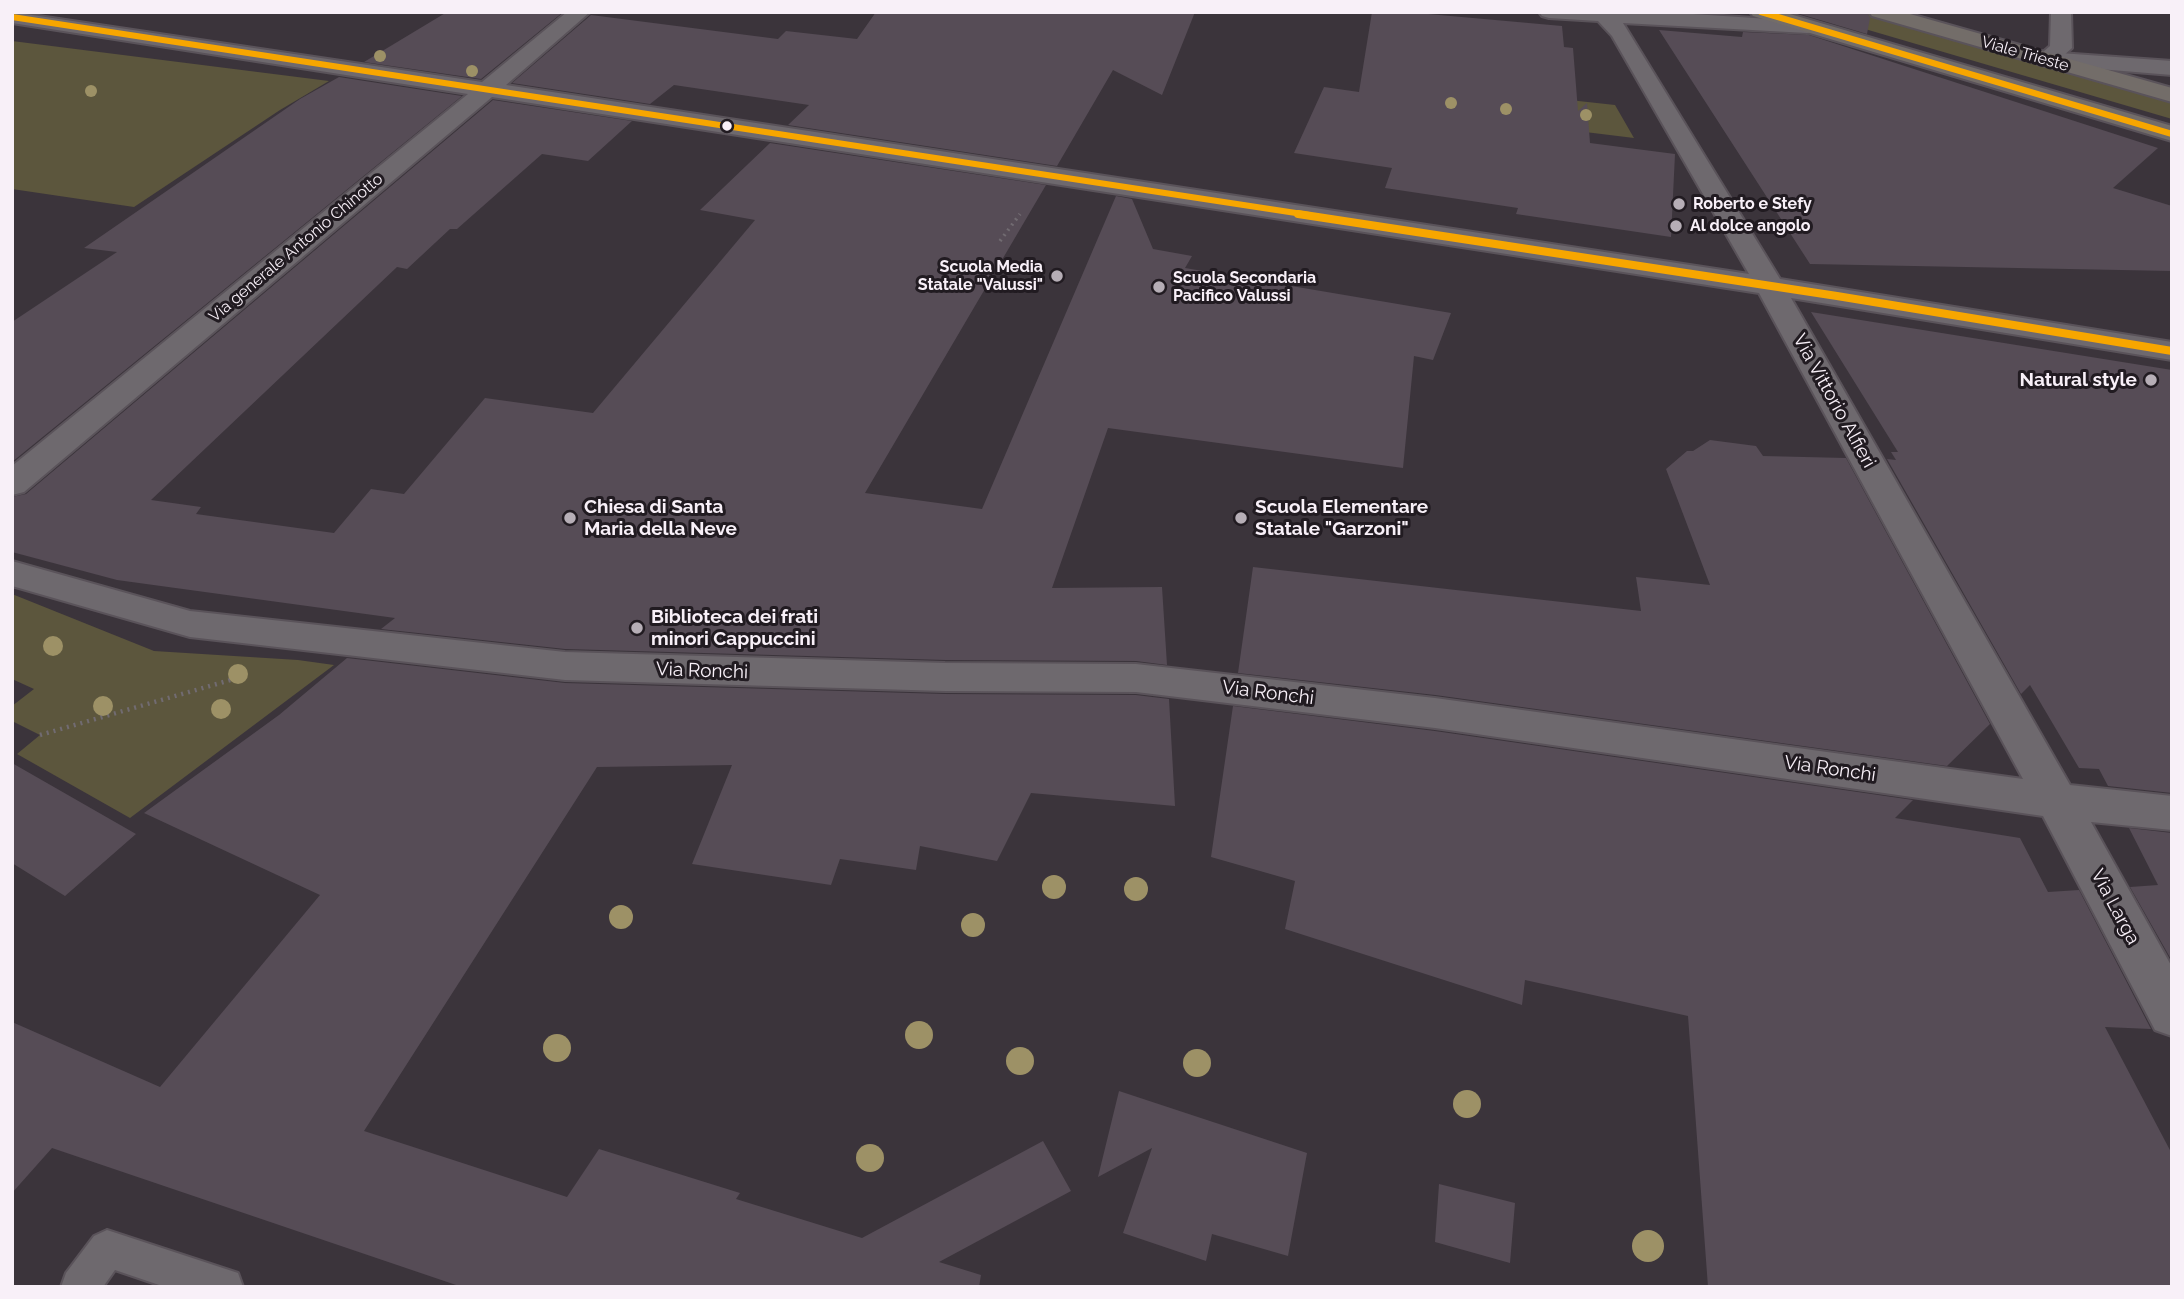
<!DOCTYPE html>
<style>
body{margin:0}
#map{position:relative;width:2184px;height:1299px;overflow:hidden;background:#3b343b;font-family:Raleway,sans-serif}
canvas{display:block}
.frame{position:absolute;inset:0;border:14px solid #f8f0f8;pointer-events:none}
</style>
<div id="map">
<canvas width="2184" height="1299"></canvas>
<div class="frame"></div>
</div>
<script>
const c = document.querySelector('canvas').getContext('2d');
c.lineJoin = 'round';
function fillPath(path, color) { c.fillStyle = color; c.fill(path, 'evenodd'); }
const poly = rows => new Path2D(rows.map(r => 'M' + r).join(''));
function stroke(path, color, width, dash) { c.strokeStyle = color; c.lineWidth = width; c.lineCap = dash ? 'butt' : 'round'; c.setLineDash(dash || []); c.stroke(path); }
function drawText(font, color, halo, rows, align = 'center') {
  c.font = font + ' Raleway,sans-serif'; c.lineWidth = 6; c.setLineDash([]); c.textBaseline = 'middle'; c.strokeStyle = halo; c.fillStyle = color; for (const [text, x, y, turn = 0] of rows) {
    c.save(); c.translate(x, y); c.rotate((+turn || 0) * Math.PI / 180); c.textAlign = isNaN(turn) ? turn : align; if (halo) c.strokeText(text, 0, 0); c.fillText(text, 0, 0); c.restore();
  }
}
const green = poly([
 [1807,12,1864,12,2172,102,2172,119],
 [12,41,329,81,280,110,134,207,12,189],
 [1423,84,1615,105,1634,138,1414,111],
 [12,594,154,651,298,660,334,665,130,818,17,754,40,735,12,721,12,706,34,689,12,679]
]);
const building = poly([
 [447,12,563,12,481,79,364,62],
 [876,12,1195,12,1162,95,1113,70,1057,166,788,125,809,105,674,85,650,104,512,83,591,15,778,39,786,31,857,39],
 [1372,12,1406,12,1562,26,1564,47,1573,48,1578,111,1587,103,1590,143,1675,154,1671,237,1516,214,1518,208,1385,188,1392,168,1294,153,1324,87,1359,92],
 [1793,12,1867,12,1870,18,1867,34],
 [1659,30,1742,37,1743,32,1809,35,2158,148,2113,188,2172,206,2172,271,1810,264],
 [339,77,462,96,12,462,12,322,117,252,84,248,300,99],
 [493,100,632,121,588,161,542,154,457,229,450,229,407,269,397,267,151,500,201,507,196,514,334,533,371,489,404,494,485,398,593,413,755,220,700,210,770,143,1046,185,865,493,982,509,1116,196,1132,199,1153,249,1192,256,1185,268,1451,313,1433,360,1414,356,1403,468,1108,428,1052,588,1162,587,1167,665,1136,661,945,660,565,649,381,629,395,618,117,580,12,552,12,497,26,494],
 [1811,312,2172,370,2172,793,2108,786,2099,769,2079,768,2030,685,2021,694,1887,459,1896,460,1891,452,1898,452],
 [1710,440,1756,446,1763,456,1846,458,1990,724,1947,766,1435,695,1238,673,1253,567,1641,611,1636,577,1710,585,1666,469,1687,451,1693,451],
 [347,658,565,683,945,694,1136,695,1169,699,1175,806,1031,793,997,861,920,846,916,870,840,859,831,885,692,864,732,765,597,767,364,1131,567,1197,599,1149,740,1193,736,1199,862,1238,1043,1141,1071,1191,939,1262,981,1275,979,1287,462,1287,52,1148,12,1193,12,1022,160,1087,320,895,144,813,279,715],
 [1233,706,1435,731,1913,800,1895,818,2020,838,2048,892,2079,890,2151,1029,2105,1027,2172,1154,2172,1287,1708,1287,1688,1016,1525,980,1522,1005,1285,929,1295,881,1211,857],
 [12,763,136,834,65,896,12,863],
 [2129,828,2172,833,2172,961,2130,887,2158,885],
 [1119,1091,1307,1153,1288,1256,1212,1234,1206,1261,1123,1233,1152,1148,1098,1177],
 [1439,1184,1515,1203,1510,1263,1435,1242]
]);
const pathFar1 = poly([
 [1000,241,1020,214]
]);
const path = poly([
 [40,735,234,679]
]);
const service = poly([
 [107,1230,238,1273,243,1287,165,1287,115,1270,103,1287,61,1287,66,1273,94,1236,107,1230]
]);
const minor = poly([
 [12,12,482,82,567,12,590,12,506,85,1749,274,1612,36,1598,21,1549,18,1542,16,1539,12,1663,12,1815,22,1818,27,1815,32,1807,33,1623,23,1780,279,2172,342,2172,360,1791,298,2070,785,2172,796,2172,830,2091,822,2172,967,2172,1036,2155,1030,2043,816,1435,728,1136,692,945,691,565,680,190,637,12,586,12,561,190,611,565,652,945,663,1136,664,1435,698,2023,779,1759,293,492,97,24,492,12,495,12,466,468,94,12,23,12,12],
 [2051,12,2071,12,2072,48,2054,64,2046,66,2038,64,2035,59,2050,46,2051,12]
]);
const tertiary = poly([
 [2046,52,2172,61,2172,75,2038,64,2035,59,2038,54,2046,52]
]);
const primary = poly([
 [1750,12,1783,12,2172,126,2172,141,1753,16,1750,12],
 [1869,12,1903,12,2172,88,2172,102,1872,16,1869,12]
]);
const bus1Far1 = poly([
 [1761,12,2172,134],
 [12,17,1309,215]
]);
const bus1 = poly([
 [1298,214,1837,296,2172,351]
]);
const trees = [
 [380,56,6],
 [472,71,6],
 [91,91,6],
 [1451,103,6],
 [1506,109,6],
 [1586,115,6],
 [53,646,10],
 [238,674,10],
 [103,706,10],
 [221,709,10],
 [1054,887,12],
 [1136,889,12],
 [621,917,12],
 [973,925,12],
 [919,1035,14],
 [557,1048,14],
 [1020,1061,14],
 [1197,1063,14],
 [1467,1104,14],
 [870,1158,14],
 [1648,1246,16]
];
const markers = [
 [727,126,6,"#f8f0f8"],
 [1679,204,7,"#b6aeb6"],
 [1676,226,7,"#b6aeb6"],
 [1057,276,7,"#b6aeb6"],
 [1159,287,7,"#b6aeb6"],
 [2151,380,7,"#b6aeb6"],
 [570,518,7,"#b6aeb6"],
 [1241,518,7,"#b6aeb6"],
 [637,628,7,"#b6aeb6"]
];
const farStreetnames = [
 ["Viale Trieste",2025,54,16],
 ["Via generale Antonio Chinotto",296,248,-40]
];
const farPoinames = [
 ["Roberto e Stefy",1693,204],
 ["Al dolce angolo",1690,226],
 ["Scuola Media",1043,267,"right"],
 ["Statale \"Valussi\"",1043,285,"right"],
 ["Scuola Secondaria",1173,278],
 ["Pacifico Valussi",1173,296]
];
const poiNames = [
 ["Natural style",2137,380,"right"],
 ["Chiesa di Santa",584,507],
 ["Maria della Neve",584,529],
 ["Scuola Elementare",1255,507],
 ["Statale \"Garzoni\"",1255,529],
 ["Biblioteca dei frati",651,617],
 ["minori Cappuccini",651,639]
];
const streetNames = [
 ["Via Vittorio Alfieri",1834,401,61],
 ["Via Ronchi",702,671,2],
 ["Via Ronchi",1268,693,7],
 ["Via Ronchi",1830,769,8],
 ["Via Larga",2115,907,62]
];
fillPath(green, '#5c563d');
fillPath(building, '#564c56');
stroke(service, '#5a535a', 4);
stroke(minor, '#5a535a', 4);
stroke(tertiary, '#5a535a', 4);
stroke(primary, '#5a535a', 4);
stroke(pathFar1, '#716b71', 3.5, [2, 4.5]);
stroke(path, '#716b71', 4.5, [2, 5]);
fillPath(service, '#6e696e');
fillPath(minor, '#6e696e');
fillPath(tertiary, '#6e696e');
fillPath(primary, '#736d69');
stroke(bus1Far1, '#f7a600', 6);
stroke(bus1, '#f7a600', 8);
c.fillStyle = '#9d9166';
for (const [x, y, r] of trees) { c.beginPath(); c.arc(x, y, r, 0, 2 * Math.PI); c.fill(); }
for (const [x, y, r, color] of markers) { const dot = new Path2D(); dot.arc(x, y, r, 0, 2 * Math.PI); c.fillStyle = color; c.fill(dot); stroke(dot, '#211b21', 2.5); }
drawText('16px', '#f8f0f8', '#211b21', farStreetnames);
drawText('bold 16px', '#f8f0f8', '#211b21', farPoinames, 'left');
drawText('bold 19px', '#f8f0f8', '#211b21', poiNames, 'left');
drawText('19px', '#f8f0f8', '#211b21', streetNames);
</script>
